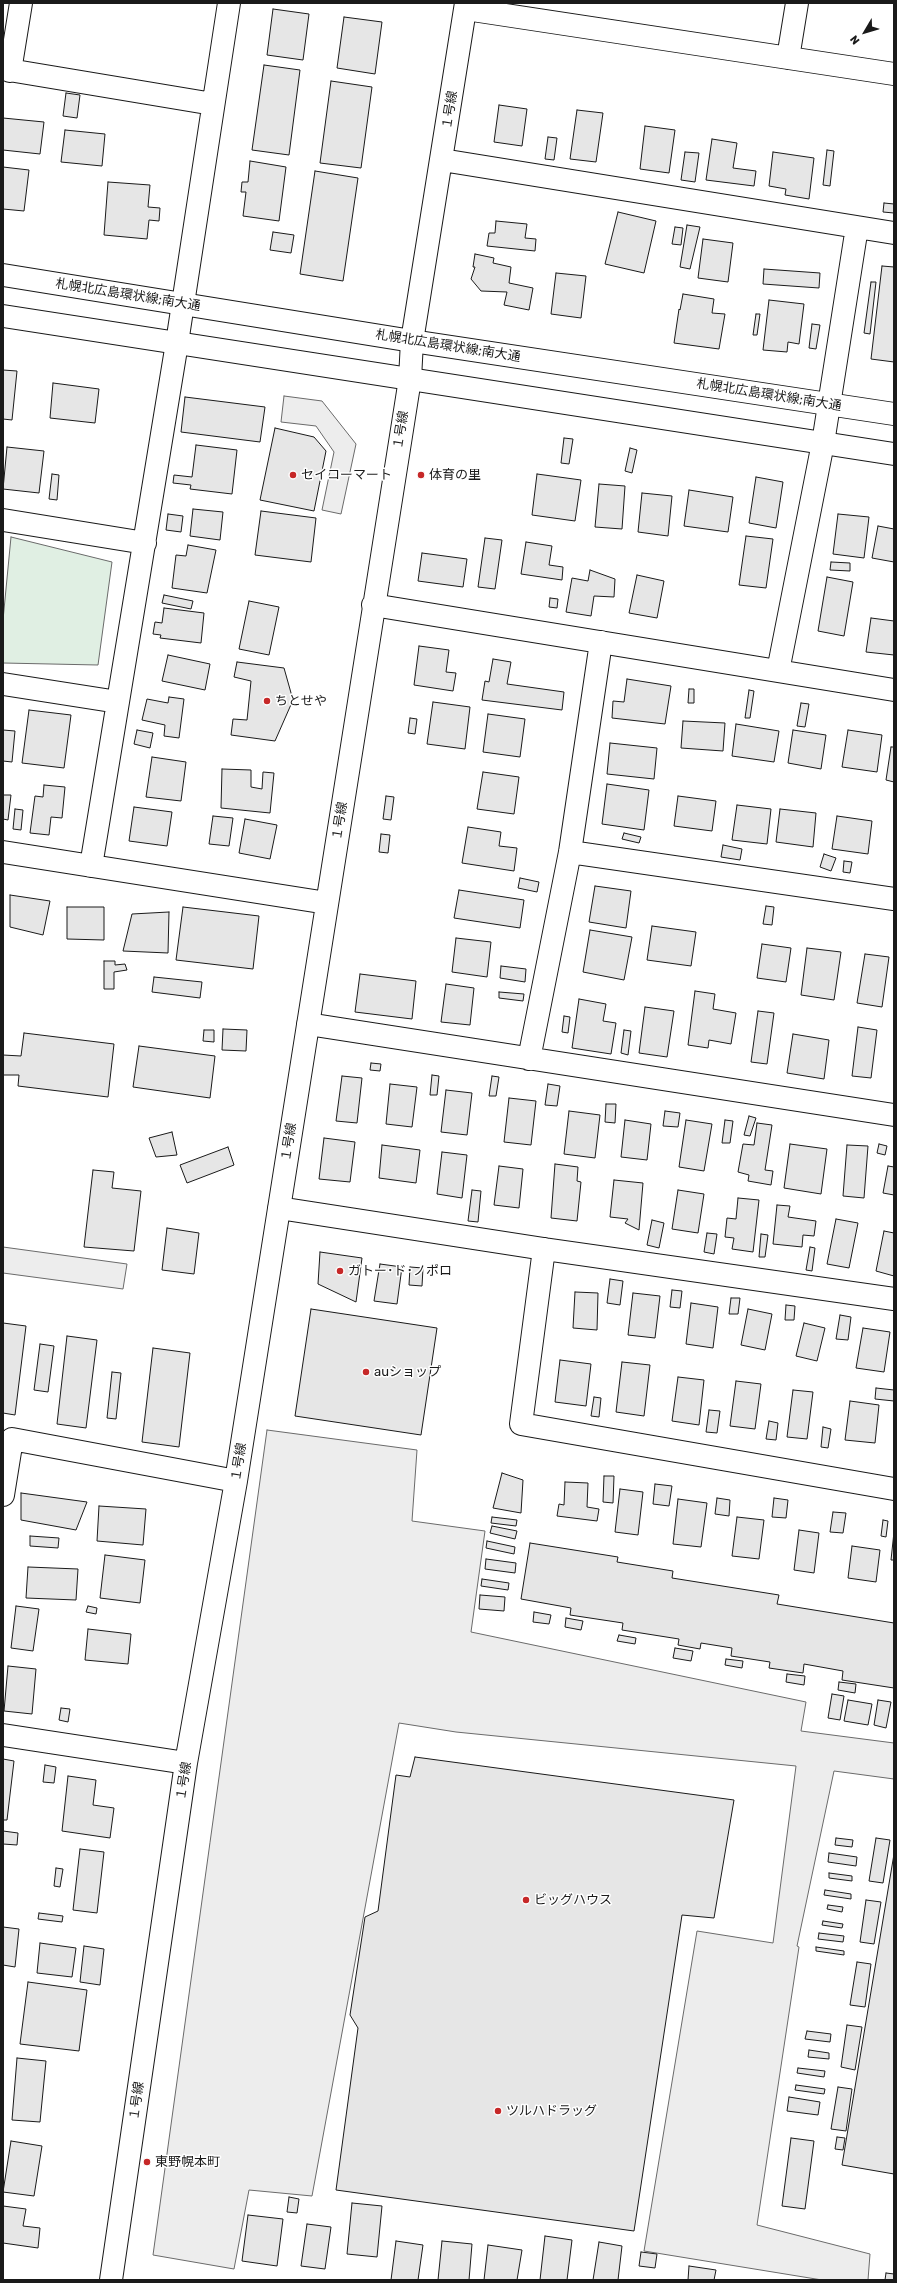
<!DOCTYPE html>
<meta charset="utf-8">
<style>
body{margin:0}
#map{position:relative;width:897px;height:2283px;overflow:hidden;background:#fff;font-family:Rubik,sans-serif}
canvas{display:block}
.frame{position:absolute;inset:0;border:4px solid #1a1a1a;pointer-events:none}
.north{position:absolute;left:845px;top:12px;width:40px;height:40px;-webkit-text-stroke:3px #fff;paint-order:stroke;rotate:232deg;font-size:11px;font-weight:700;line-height:16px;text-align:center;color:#1a1a1a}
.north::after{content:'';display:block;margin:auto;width:14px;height:18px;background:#1a1a1a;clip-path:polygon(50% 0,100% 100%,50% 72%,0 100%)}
</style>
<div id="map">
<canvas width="897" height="2283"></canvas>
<div class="frame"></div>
<div class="north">N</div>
</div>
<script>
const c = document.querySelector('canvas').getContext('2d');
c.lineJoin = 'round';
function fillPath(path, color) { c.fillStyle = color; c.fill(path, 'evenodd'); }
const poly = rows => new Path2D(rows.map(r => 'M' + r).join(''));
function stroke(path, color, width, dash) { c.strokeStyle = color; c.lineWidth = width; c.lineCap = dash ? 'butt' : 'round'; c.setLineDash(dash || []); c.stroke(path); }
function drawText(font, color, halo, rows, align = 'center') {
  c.font = font + ' Rubik,"Noto Sans JP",sans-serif'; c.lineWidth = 3; c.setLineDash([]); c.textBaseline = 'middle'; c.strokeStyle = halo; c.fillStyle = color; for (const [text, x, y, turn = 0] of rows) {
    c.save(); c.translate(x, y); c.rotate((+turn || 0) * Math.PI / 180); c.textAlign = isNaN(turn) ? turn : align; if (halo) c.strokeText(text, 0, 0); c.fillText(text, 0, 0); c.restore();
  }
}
const green = poly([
 [11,537,112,562,98,665,3,663,3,620,11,537]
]);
const parking = poly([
 [284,396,322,401,356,444,341,514,322,510,334,452,316,426,281,422,284,396],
 [3,1247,127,1264,123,1289,3,1273,3,1247],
 [267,1430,417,1450,412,1521,485,1531,471,1632,806,1702,801,1731,894,1743,894,1779,834,1771,797,1946,799,1947,757,2225,870,2254,868,2280,822,2280,644,2251,697,1931,773,1943,796,1766,456,1732,399,1723,312,2196,249,2190,234,2269,153,2255,267,1430]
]);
const building = poly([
 [273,9,309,14,303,60,267,55,273,9],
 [344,17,382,22,375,74,337,68,344,17],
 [264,65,300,70,289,155,252,150,264,65],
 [331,81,372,87,361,168,320,163,331,81],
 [66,93,80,95,77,118,63,116,66,93],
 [499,105,527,109,522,146,494,142,499,105],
 [577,110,603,113,596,162,570,159,577,110],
 [3,118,44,122,40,154,3,150,3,118],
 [645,126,675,130,669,173,640,169,645,126],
 [65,130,105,134,102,166,61,162,65,130],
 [548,137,557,138,554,160,545,159,548,137],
 [712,139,737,143,733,168,756,171,754,186,706,180,712,139],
 [827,150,834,151,830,186,823,185,827,150],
 [685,152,699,153,695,182,681,180,685,152],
 [773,152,814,158,809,199,785,195,786,189,769,186,773,152],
 [250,161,286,167,279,221,243,216,246,192,241,192,242,182,248,182,250,161],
 [3,167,29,170,24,211,3,209,3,167],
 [315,171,358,178,343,281,300,274,315,171],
 [108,182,150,185,148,207,160,208,159,221,149,220,147,239,104,235,108,182],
 [884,203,894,204,894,213,883,212,884,203],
 [618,212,656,221,644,273,605,264,618,212],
 [496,221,527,224,525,238,536,239,535,251,487,246,489,233,495,233,496,221],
 [687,225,700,227,690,269,680,267,687,225],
 [675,227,683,228,681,245,672,244,675,227],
 [273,232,294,235,291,253,270,250,273,232],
 [703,239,733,243,728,282,698,278,703,239],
 [475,254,494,258,493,263,511,267,509,283,533,288,529,310,504,305,507,292,481,291,471,279,475,267,473,267,475,254],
 [882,266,894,267,894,362,871,359,882,266],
 [764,269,820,273,819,288,763,284,764,269],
 [556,273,586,276,581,318,551,314,556,273],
 [871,282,876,282,870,334,864,333,871,282],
 [683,294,714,299,712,313,725,314,719,349,674,343,679,309,680,310,683,294],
 [769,300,804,304,799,344,788,342,787,352,763,350,769,300],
 [756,314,760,314,757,335,753,335,756,314],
 [812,324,820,325,816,349,809,348,812,324],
 [3,370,17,371,12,420,3,419,3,370],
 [53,383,99,389,95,423,50,418,53,383],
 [185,397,265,407,260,442,181,432,185,397],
 [275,428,314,437,326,451,314,511,260,500,275,428],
 [564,438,573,439,569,464,561,463,564,438],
 [196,445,237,450,232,494,190,489,191,485,173,483,174,475,192,477,196,445],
 [7,447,44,451,39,493,3,489,7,447],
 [630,448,637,450,632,473,625,471,630,448],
 [52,474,59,475,57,500,49,499,52,474],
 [537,474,581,480,575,521,532,515,537,474],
 [756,477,783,482,776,528,749,523,756,477],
 [599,484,625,486,622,529,595,527,599,484],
 [689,490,733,497,728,532,684,526,689,490],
 [642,493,672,496,668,536,638,532,642,493],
 [193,509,223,512,220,540,190,536,193,509],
 [261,511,316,518,311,562,255,555,261,511],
 [168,514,183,516,181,532,166,530,168,514],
 [838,514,869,517,864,558,833,554,838,514],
 [878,526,894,529,894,562,872,558,878,526],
 [746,536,773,539,766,588,739,585,746,536],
 [485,538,502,540,495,589,478,587,485,538],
 [526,542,552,546,549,565,563,567,562,580,521,574,526,542],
 [188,545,216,550,207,593,172,588,176,555,186,556,188,545],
 [422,553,467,559,463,587,418,581,422,553],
 [831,562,850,563,850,571,830,570,831,562],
 [590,570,615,579,614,597,594,596,591,616,566,612,572,578,588,581,590,570],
 [637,575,664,581,657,618,629,613,637,575],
 [827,577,853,582,844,636,818,631,827,577],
 [164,595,193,601,191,609,162,603,164,595],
 [550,598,558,599,557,608,549,607,550,598],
 [249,601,279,607,269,655,239,649,249,601],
 [164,608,204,613,201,643,160,638,161,635,153,634,155,622,162,623,164,608],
 [871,618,894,621,894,655,866,652,871,618],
 [419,646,449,650,446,672,456,673,453,691,414,685,419,646],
 [168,655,210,664,205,690,162,681,168,655],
 [493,659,511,662,507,684,564,692,562,710,482,700,485,681,489,682,493,659],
 [237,662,284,668,293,700,275,741,231,735,233,719,247,720,251,681,234,677,237,662],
 [627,679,671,686,665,724,612,718,613,701,624,702,627,679],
 [689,689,694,689,694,703,688,703,689,689],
 [749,690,754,691,750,718,745,718,749,690],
 [169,697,184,699,179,738,164,736,165,725,142,720,147,699,168,703,169,697],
 [433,702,470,707,465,749,427,744,433,702],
 [801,703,809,704,805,727,797,726,801,703],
 [29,710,71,715,64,768,22,763,29,710],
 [488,714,525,719,520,757,483,752,488,714],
 [410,718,417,719,415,734,408,733,410,718],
 [683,721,725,723,723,751,681,748,683,721],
 [736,724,779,731,774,762,732,756,736,724],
 [3,730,15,731,12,762,3,761,3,730],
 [137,730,153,733,150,748,134,744,137,730],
 [793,730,826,735,821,769,788,763,793,730],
 [848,730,882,735,877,772,842,767,848,730],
 [610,743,657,748,654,779,607,774,610,743],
 [891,747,894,747,894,782,886,780,891,747],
 [152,757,186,762,181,801,146,797,152,757],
 [222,769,251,770,251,787,262,789,263,772,274,773,270,813,221,808,222,769],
 [483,772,519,777,514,814,477,809,483,772],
 [607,784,649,790,644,830,602,824,607,784],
 [44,785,65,787,62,818,51,817,49,835,30,833,35,796,43,797,44,785],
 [3,795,11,795,8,820,3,819,3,795],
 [386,796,394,797,391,820,383,819,386,796],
 [678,796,716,801,712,831,674,826,678,796],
 [737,805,771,809,767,844,732,840,737,805],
 [134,807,172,812,167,846,129,841,134,807],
 [15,809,23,810,21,830,13,829,15,809],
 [780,809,816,813,813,847,776,842,780,809],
 [213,816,233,818,229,846,209,844,213,816],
 [837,816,872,821,868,854,832,849,837,816],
 [245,819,277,825,270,859,239,853,245,819],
 [468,827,501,832,499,846,517,848,514,871,462,863,468,827],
 [624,833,641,837,639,843,622,839,624,833],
 [381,834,390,835,388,853,379,852,381,834],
 [723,845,742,849,740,860,721,857,723,845],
 [824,854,836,858,831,871,820,867,824,854],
 [844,861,852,862,850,873,843,872,844,861],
 [520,878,539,882,537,892,518,888,520,878],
 [595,886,631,891,626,928,589,922,595,886],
 [459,890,524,900,520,928,454,918,459,890],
 [10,895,50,901,43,935,10,927,10,895],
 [766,906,774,907,772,925,763,924,766,906],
 [67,907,104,907,104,940,67,939,67,907],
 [183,907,259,916,253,969,176,960,183,907],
 [169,912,168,953,123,951,132,914,169,912],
 [652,926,696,932,691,966,647,960,652,926],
 [590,930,632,937,624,980,583,972,590,930],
 [456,938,491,942,487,977,452,972,456,938],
 [762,944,791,948,786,982,757,978,762,944],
 [807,948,841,952,834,1000,801,995,807,948],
 [865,954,889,957,882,1007,857,1003,865,954],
 [104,961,115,961,115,965,125,964,127,970,114,972,114,989,104,989,104,961],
 [501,966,526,969,525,982,500,978,501,966],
 [360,974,416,981,412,1019,355,1012,360,974],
 [154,977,202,982,200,998,152,992,154,977],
 [446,984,474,988,470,1025,441,1022,446,984],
 [695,991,715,994,713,1009,736,1013,731,1044,709,1040,708,1048,688,1045,695,991],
 [499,992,524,994,523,1001,499,998,499,992],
 [579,999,606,1004,603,1021,616,1023,611,1054,572,1048,579,999],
 [645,1007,674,1011,667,1057,639,1053,645,1007],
 [758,1011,774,1013,767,1064,751,1062,758,1011],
 [564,1016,570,1017,568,1033,562,1032,564,1016],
 [858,1027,877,1030,871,1078,852,1076,858,1027],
 [223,1029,247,1030,246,1051,222,1050,223,1029],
 [204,1030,214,1030,214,1042,203,1041,204,1030],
 [624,1030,631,1031,628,1055,621,1053,624,1030],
 [24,1033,114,1044,108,1097,18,1086,19,1075,3,1075,3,1055,21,1056,24,1033],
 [793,1034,829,1040,824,1079,787,1073,793,1034],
 [139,1046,215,1056,210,1098,133,1087,139,1046],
 [371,1063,381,1064,380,1071,370,1070,371,1063],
 [432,1075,439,1076,437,1095,430,1095,432,1075],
 [342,1076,362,1078,357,1123,336,1121,342,1076],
 [492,1076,499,1077,496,1096,489,1096,492,1076],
 [390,1084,417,1087,412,1127,386,1124,390,1084],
 [548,1084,560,1086,557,1106,545,1105,548,1084],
 [446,1090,472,1093,467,1135,441,1132,446,1090],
 [509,1098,536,1101,531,1145,504,1142,509,1098],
 [606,1104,616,1104,615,1123,605,1122,606,1104],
 [569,1111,600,1115,595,1158,564,1154,569,1111],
 [665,1111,680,1113,678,1127,663,1126,665,1111],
 [749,1116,756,1118,750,1136,744,1135,749,1116],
 [625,1120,651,1124,647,1160,621,1157,625,1120],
 [686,1120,712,1124,704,1171,679,1167,686,1120],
 [725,1120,733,1121,730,1143,722,1143,725,1120],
 [757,1123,772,1125,765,1170,773,1171,771,1185,748,1181,749,1175,738,1172,743,1144,754,1145,757,1123],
 [172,1132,177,1155,156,1157,149,1138,172,1132],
 [324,1138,355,1142,350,1182,319,1179,324,1138],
 [790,1144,827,1149,821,1194,784,1188,790,1144],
 [879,1144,887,1146,885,1155,877,1153,879,1144],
 [382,1145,420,1150,416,1183,379,1178,382,1145],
 [847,1145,868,1146,864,1198,843,1196,847,1145],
 [228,1147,234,1165,187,1183,180,1165,228,1147],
 [442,1152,467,1155,462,1198,437,1194,442,1152],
 [555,1164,578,1167,577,1181,581,1182,577,1221,551,1218,555,1164],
 [499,1166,523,1169,519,1208,494,1205,499,1166],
 [888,1166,894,1167,894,1195,883,1193,888,1166],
 [93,1170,114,1172,112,1188,141,1191,134,1251,84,1247,93,1170],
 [614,1180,643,1183,639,1230,625,1223,628,1219,610,1217,614,1180],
 [472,1190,481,1191,478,1222,468,1221,472,1190],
 [678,1190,704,1194,698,1233,672,1229,678,1190],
 [738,1198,759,1200,753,1252,732,1249,734,1238,725,1237,727,1218,736,1219,738,1198],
 [777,1205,790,1206,788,1217,816,1221,814,1236,803,1235,802,1247,773,1244,777,1205],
 [836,1219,858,1223,849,1268,827,1264,836,1219],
 [652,1220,664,1223,659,1248,647,1245,652,1220],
 [167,1228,199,1233,194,1274,162,1270,167,1228],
 [884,1231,894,1233,894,1276,876,1271,884,1231],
 [707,1233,717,1234,714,1254,704,1252,707,1233],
 [761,1234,768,1235,765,1257,759,1257,761,1234],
 [810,1247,815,1248,812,1271,806,1270,810,1247],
 [320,1252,362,1258,356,1302,318,1284,320,1252],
 [380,1264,402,1267,397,1304,374,1301,380,1264],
 [410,1267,423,1268,422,1286,409,1285,410,1267],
 [610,1279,623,1281,620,1305,607,1303,610,1279],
 [672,1290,682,1291,680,1308,670,1307,672,1290],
 [575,1292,598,1293,597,1330,573,1328,575,1292],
 [633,1293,660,1296,655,1338,628,1335,633,1293],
 [731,1298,740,1298,738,1314,729,1314,731,1298],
 [691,1303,718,1307,713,1348,686,1344,691,1303],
 [786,1305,795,1306,794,1320,785,1320,786,1305],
 [311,1309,437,1328,421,1435,295,1416,311,1309],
 [748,1309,772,1314,765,1350,741,1345,748,1309],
 [840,1315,851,1317,848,1340,836,1339,840,1315],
 [3,1323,26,1326,15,1415,3,1413,3,1323],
 [804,1323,825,1328,817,1361,796,1356,804,1323],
 [863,1328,890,1332,884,1372,856,1368,863,1328],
 [67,1336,97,1340,86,1428,57,1424,67,1336],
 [40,1344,54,1346,48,1392,34,1390,40,1344],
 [153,1348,190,1353,179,1447,142,1442,153,1348],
 [560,1360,591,1364,586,1406,555,1402,560,1360],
 [622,1362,650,1365,644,1416,616,1412,622,1362],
 [112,1372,121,1373,116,1419,107,1418,112,1372],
 [678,1377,704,1380,699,1425,672,1421,678,1377],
 [736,1381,761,1384,755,1429,730,1426,736,1381],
 [876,1388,894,1390,894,1401,875,1399,876,1388],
 [793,1390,813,1392,807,1439,787,1437,793,1390],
 [594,1397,601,1398,599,1417,591,1416,594,1397],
 [850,1401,879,1405,875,1443,845,1440,850,1401],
 [709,1410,720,1411,717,1433,706,1432,709,1410],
 [769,1421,778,1423,776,1440,766,1439,769,1421],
 [823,1427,831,1429,828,1448,821,1447,823,1427],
 [502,1473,523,1480,521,1513,493,1508,502,1473],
 [604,1476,614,1476,613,1503,603,1502,604,1476],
 [565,1482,588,1483,587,1507,599,1509,597,1521,557,1516,559,1504,564,1505,565,1482],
 [655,1484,672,1486,669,1506,653,1504,655,1484],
 [620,1489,643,1492,638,1535,615,1532,620,1489],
 [21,1493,87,1502,76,1530,21,1520,21,1493],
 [717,1498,730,1500,729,1516,715,1514,717,1498],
 [774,1498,788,1500,786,1518,772,1517,774,1498],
 [678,1499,707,1503,701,1547,673,1544,678,1499],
 [99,1506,146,1509,143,1545,97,1541,99,1506],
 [833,1512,846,1513,843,1533,830,1532,833,1512],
 [492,1517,517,1520,516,1526,491,1523,492,1517],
 [737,1517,764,1520,759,1559,732,1556,737,1517],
 [883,1520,888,1521,886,1537,881,1536,883,1520],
 [492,1526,517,1531,515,1539,490,1533,492,1526],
 [799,1530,819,1533,814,1573,794,1570,799,1530],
 [894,1532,894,1560,891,1560,894,1532],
 [30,1536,59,1538,58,1548,30,1546,30,1536],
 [487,1541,515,1547,514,1554,486,1548,487,1541],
 [530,1543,618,1557,617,1562,673,1571,672,1578,779,1595,777,1604,894,1623,894,1688,842,1680,843,1671,804,1664,803,1673,769,1668,770,1662,731,1656,732,1648,701,1643,700,1649,678,1645,679,1639,622,1630,623,1623,570,1615,571,1608,521,1599,530,1543],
 [852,1546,880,1550,876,1582,848,1578,852,1546],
 [105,1555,145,1560,140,1603,100,1598,105,1555],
 [486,1559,516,1563,515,1573,485,1569,486,1559],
 [28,1567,78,1569,76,1600,26,1598,28,1567],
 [482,1579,509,1583,508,1590,481,1586,482,1579],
 [480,1595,505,1597,504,1611,479,1609,480,1595],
 [16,1606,39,1609,33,1651,11,1648,16,1606],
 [88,1606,97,1608,96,1614,86,1612,88,1606],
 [534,1612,551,1615,549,1624,533,1622,534,1612],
 [566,1618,583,1621,581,1630,565,1627,566,1618],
 [88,1629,131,1634,128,1664,85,1660,88,1629],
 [619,1635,636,1638,635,1644,617,1641,619,1635],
 [675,1648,693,1651,691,1661,673,1658,675,1648],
 [726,1659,743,1661,742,1668,725,1665,726,1659],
 [8,1666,36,1669,32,1714,4,1711,8,1666],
 [787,1674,805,1676,804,1685,786,1682,787,1674],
 [839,1682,856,1684,855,1693,838,1690,839,1682],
 [832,1694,844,1696,840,1720,828,1718,832,1694],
 [848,1700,872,1704,868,1725,844,1721,848,1700],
 [878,1700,891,1702,886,1728,874,1725,878,1700],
 [61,1708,70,1709,68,1722,59,1720,61,1708],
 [415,1757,734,1800,714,1918,682,1915,634,2231,336,2190,358,2028,350,2015,365,1917,378,1911,396,1775,410,1777,415,1757],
 [3,1759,14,1761,7,1820,3,1820,3,1759],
 [45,1765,56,1767,54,1783,43,1782,45,1765],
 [68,1776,96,1780,93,1805,114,1808,110,1838,62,1831,68,1776],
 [3,1831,18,1833,17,1845,3,1844,3,1831],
 [836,1838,853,1840,852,1847,835,1845,836,1838],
 [876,1838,890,1840,883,1883,869,1881,876,1838],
 [80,1849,104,1852,97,1913,73,1910,80,1849],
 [829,1853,857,1857,856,1866,828,1862,829,1853],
 [894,1854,894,2174,842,2165,894,1854],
 [56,1868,63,1869,60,1887,54,1886,56,1868],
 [829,1873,852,1876,852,1881,829,1878,829,1873],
 [825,1890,851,1894,851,1899,824,1895,825,1890],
 [866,1900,881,1902,874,1944,860,1942,866,1900],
 [828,1905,843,1907,842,1912,827,1909,828,1905],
 [39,1913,63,1916,62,1922,38,1919,39,1913],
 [823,1921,843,1924,842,1928,822,1925,823,1921],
 [3,1927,19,1929,15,1967,3,1965,3,1927],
 [819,1933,844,1936,843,1942,818,1939,819,1933],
 [40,1943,76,1948,72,1977,37,1973,40,1943],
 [84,1946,104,1949,100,1985,80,1982,84,1946],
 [816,1947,844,1951,844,1955,816,1951,816,1947],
 [857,1962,871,1964,865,2007,850,2005,857,1962],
 [28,1982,87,1990,79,2051,20,2044,28,1982],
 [847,2025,862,2027,855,2070,841,2067,847,2025],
 [807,2031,831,2034,830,2042,805,2039,807,2031],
 [809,2050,829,2053,829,2059,808,2057,809,2050],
 [17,2058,46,2061,40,2122,12,2120,17,2058],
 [798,2068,825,2071,824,2077,797,2073,798,2068],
 [796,2085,825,2089,824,2094,795,2090,796,2085],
 [838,2087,852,2089,846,2131,831,2129,838,2087],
 [789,2097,820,2102,818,2115,787,2111,789,2097],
 [837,2137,845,2138,843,2150,835,2149,837,2137],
 [791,2138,814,2141,805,2209,782,2206,791,2138],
 [11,2141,42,2146,34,2196,3,2192,11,2141],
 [289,2197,299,2199,297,2213,287,2212,289,2197],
 [352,2203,382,2206,377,2257,347,2254,352,2203],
 [3,2206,26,2209,23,2226,40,2228,38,2248,3,2243,3,2206],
 [248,2215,283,2219,277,2266,242,2261,248,2215],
 [307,2224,331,2227,325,2269,301,2266,307,2224],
 [545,2236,572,2240,567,2280,540,2280,545,2236],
 [396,2241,423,2245,418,2280,391,2280,396,2241],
 [442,2241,472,2244,469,2280,438,2280,442,2241],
 [599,2242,622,2246,618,2280,593,2280,599,2242],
 [488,2245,522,2250,517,2280,484,2280,488,2245],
 [641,2252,657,2254,655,2268,639,2266,641,2252],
 [689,2266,716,2270,714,2280,688,2280,689,2266],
 [886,2273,894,2274,894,2280,885,2280,886,2273]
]);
const minor = poly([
 [466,9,894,74],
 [788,58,797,3],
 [3,69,213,104],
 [10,71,21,3],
 [442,160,894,233],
 [3,520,145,543],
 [373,605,894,690],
 [778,671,823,443,857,227],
 [3,684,118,702],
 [3,852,327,903],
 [570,852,894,899],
 [91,866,177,343,229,3],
 [308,1024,894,1115],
 [529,1059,570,852,601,642],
 [279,1208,544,1249,894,1299],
 [544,1249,521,1424,894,1489],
 [3,1495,12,1439,236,1481],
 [3,1735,186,1763],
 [111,2280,186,1763,236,1481,410,379,412,341,466,3]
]);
const major = poly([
 [3,275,412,341,894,414],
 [3,316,894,454]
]);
const markers = [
 [293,475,4,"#c62828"],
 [421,475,4,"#c62828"],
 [267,701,4,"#c62828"],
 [340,1271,4,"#c62828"],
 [366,1372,4,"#c62828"],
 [526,1900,4,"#c62828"],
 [498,2111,4,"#c62828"],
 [147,2162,4,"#c62828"]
];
const streetNames = [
 ["１号線",450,110,-81],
 ["札幌北広島環状線;南大通",128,295,9],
 ["札幌北広島環状線;南大通",448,346,9],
 ["札幌北広島環状線;南大通",769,395,9],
 ["１号線",401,430,-81],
 ["１号線",340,821,-81],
 ["１号線",289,1142,-81],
 ["１号線",239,1462,-81],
 ["１号線",184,1781,-81],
 ["１号線",137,2101,-82]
];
const poiNames = [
 ["セイコーマート",301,475],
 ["体育の里",429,475],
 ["ちとせや",275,701],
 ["ガトー･ド･ノポロ",348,1271],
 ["auショップ",374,1372],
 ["ビッグハウス",534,1900],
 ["ツルハドラッグ",506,2111],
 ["東野幌本町",155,2162]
];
fillPath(green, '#e0efe3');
stroke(green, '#6a6a6a', 1);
fillPath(parking, '#ededed');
stroke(parking, '#6a6a6a', 1);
fillPath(building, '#e6e6e6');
stroke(building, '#1a1a1a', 1);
stroke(minor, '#1a1a1a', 24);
stroke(major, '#1a1a1a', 24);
stroke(minor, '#fff', 22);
stroke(major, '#fff', 22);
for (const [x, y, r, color] of markers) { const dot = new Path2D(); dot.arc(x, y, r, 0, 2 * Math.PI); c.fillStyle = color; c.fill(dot); stroke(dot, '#fff', 1.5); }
drawText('13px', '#1a1a1a', '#fff', streetNames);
drawText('13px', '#1a1a1a', '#fff', poiNames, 'left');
</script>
